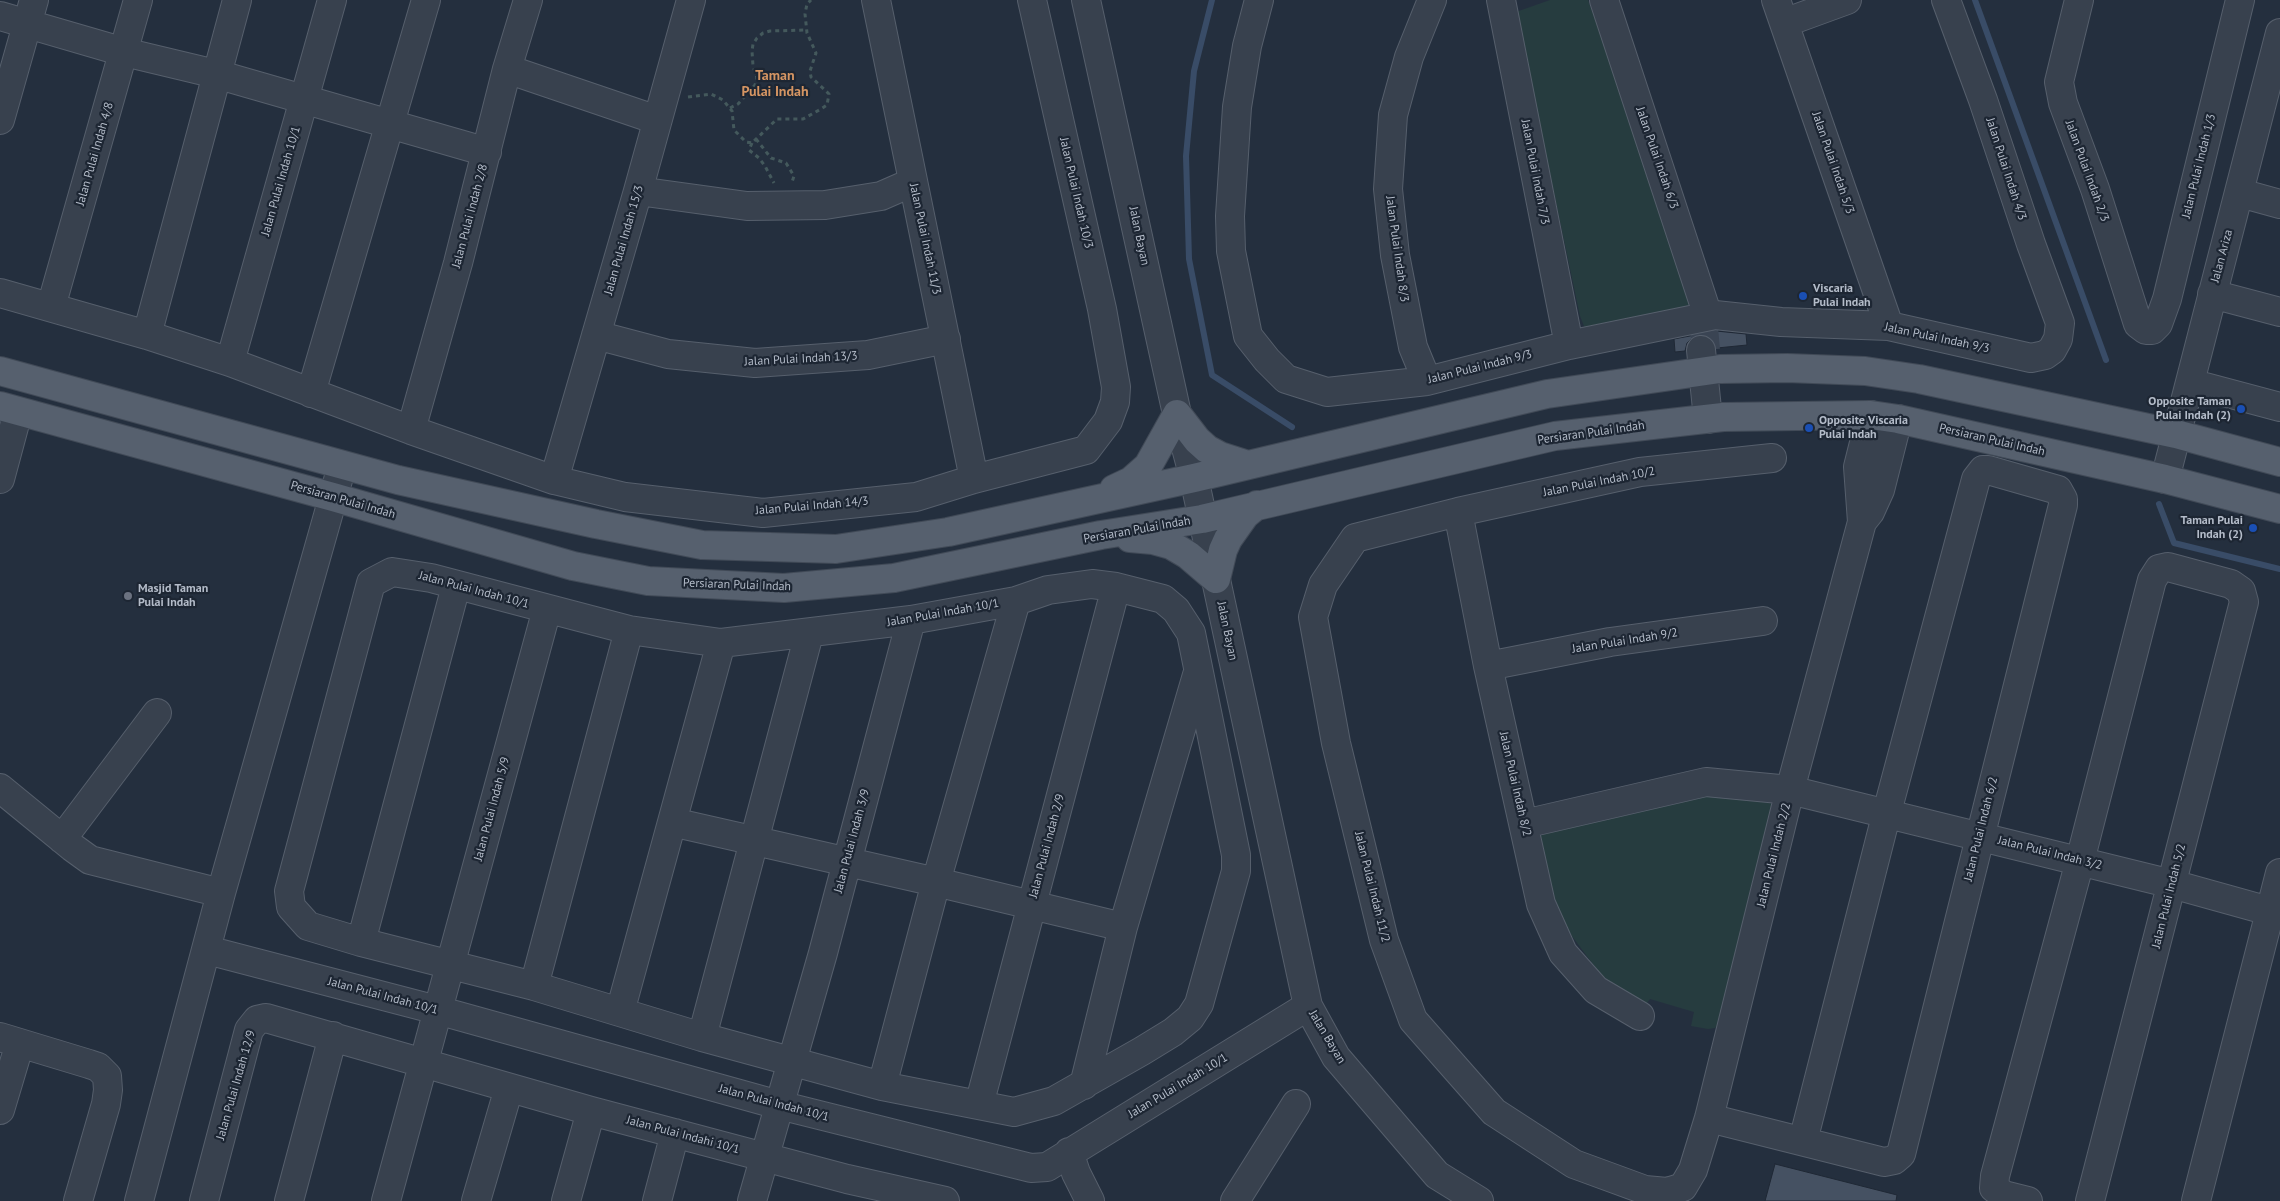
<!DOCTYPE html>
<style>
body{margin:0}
canvas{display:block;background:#242f3e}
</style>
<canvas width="2280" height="1201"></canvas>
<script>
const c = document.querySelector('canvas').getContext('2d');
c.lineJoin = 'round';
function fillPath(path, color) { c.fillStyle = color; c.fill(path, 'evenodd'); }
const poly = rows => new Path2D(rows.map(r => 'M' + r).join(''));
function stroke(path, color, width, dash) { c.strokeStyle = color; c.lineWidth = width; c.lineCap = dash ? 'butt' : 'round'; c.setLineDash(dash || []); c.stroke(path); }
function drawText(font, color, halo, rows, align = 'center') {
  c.font = font + ' "PT Sans",sans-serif'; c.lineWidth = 4.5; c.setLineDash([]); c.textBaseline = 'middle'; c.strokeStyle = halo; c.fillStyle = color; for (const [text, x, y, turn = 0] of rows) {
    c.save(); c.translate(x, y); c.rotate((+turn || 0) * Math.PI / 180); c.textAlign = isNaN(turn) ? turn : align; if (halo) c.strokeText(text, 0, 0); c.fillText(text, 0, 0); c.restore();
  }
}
const green = poly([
 [1550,0,1588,0,1697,303,1682,307,1683,315,1590,333,1584,326,1580,316,1516,12],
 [1715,790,1769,795,1772,810,1719,1023,1715,1028,1708,1029,1691,1026,1694,1012,1650,999,1647,1003,1641,1004,1601,975,1560,920,1547,892,1539,839,1547,828]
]);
const stream = poly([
 [1212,0,1194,71,1186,156,1189,259,1212,375,1292,427],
 [1975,0,2106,360],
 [2159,504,2174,543,2280,569]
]);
const building = poly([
 [1716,331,1746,334,1747,345,1717,348,1714,341,1708,336,1699,335,1692,338,1687,343,1685,351,1675,352,1674,339,1716,331],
 [1775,1164,1897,1195,1896,1201,1765,1201,1775,1164]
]);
const minorTunnel = poly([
 [1704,328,1706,350]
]);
const path = poly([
 [688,97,711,94,723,100,732,111,734,130,746,142,752,143,777,119,803,119,821,109,827,105,829,94,811,77,810,71,816,53,807,33,805,14,807,4,811,0],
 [730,108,738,104,755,85,757,78,753,66,752,51,753,44,757,38,763,33,770,31,807,30],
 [756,139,771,158,786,163,794,176,792,182],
 [752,143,749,150,759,158,765,166,774,183]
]);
const minor = poly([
 [876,0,974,479],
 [1086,0,1177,414,1194,478,1308,1006,1336,1057,1437,1175,1479,1201],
 [1259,0,1247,46,1237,107,1230,216,1231,251,1248,336,1267,360,1286,379,1327,392,1427,381,1569,345,1715,315,1781,322,1889,326,2031,358,2045,355,2052,350,2058,339,2060,323,2031,244,1983,100,1946,0],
 [1501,0,1569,345],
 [1604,0,1708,316],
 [1776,0,1889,326],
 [2079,0,2059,82,2063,103,2095,189,2138,324,2146,330,2152,330,2158,324,2167,299,2240,0],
 [0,16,124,52,216,74,487,152],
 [1784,23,1847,0],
 [507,69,657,120],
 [0,120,34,0],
 [638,191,747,206,825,205,881,196,913,182],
 [2240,193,2280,204],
 [0,293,147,335,230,362,411,430,554,480,625,497,763,513,916,497,974,479,1086,450,1108,421,1115,402,1116,387,1102,309,1032,0],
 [2212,294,2280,312],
 [51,307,138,0],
 [147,335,237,0],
 [596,335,668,354,755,363,868,355,946,339],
 [1701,350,1708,419],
 [230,362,332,0],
 [1427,381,1413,347,1395,255,1388,189,1393,115,1409,57,1432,0],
 [2190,383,2280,407],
 [311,393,426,0],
 [411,430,458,263,507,69,528,0],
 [1772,458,1640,472,1458,512,1355,538,1323,585,1313,617,1336,743,1384,940,1413,1020,1494,1112,1574,1164,1645,1190,1667,1192,1683,1187,1693,1170,1709,1118,1790,790,1862,522,1858,467,1871,415],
 [0,479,18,412],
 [2165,479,2280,33],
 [554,480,638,191,691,0],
 [1458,512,1488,666,1541,904,1563,953,1596,990,1640,1016],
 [1862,522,1870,512,1880,490,1898,419],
 [392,572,431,578,629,630,721,643,911,620,1016,601,1048,590,1092,584,1116,587,1163,599,1176,610,1191,633,1236,855,1236,871,1199,1004,1190,1018,1173,1032,1142,1051,1054,1101,1014,1112,882,1086,702,1037,534,986,361,942,308,926,291,907,289,891,371,583,392,572],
 [1488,666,1610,642,1763,621],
 [0,788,72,847,90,860,221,893],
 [672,822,936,882,1123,927],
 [1524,824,1706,782,1790,790,2172,884,2280,914],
 [62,839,157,713],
 [361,942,456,586],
 [207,950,437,1010,779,1105,1031,1168,1047,1167,1308,1006],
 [534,986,629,630],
 [620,1012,721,643],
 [0,1037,89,1064,98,1067,107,1076,108,1090,106,1104,78,1201],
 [702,1037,809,634],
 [1084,1085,1123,927,1197,675],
 [882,1086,936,882,1016,601],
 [979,1105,1116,587],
 [0,1110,20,1043],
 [1709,1118,1884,1162,1894,1160,1901,1154,2063,505,2063,499,2058,490,1988,470,1983,470,1976,479,1887,812,1803,1141],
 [1069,1152,1076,1173,1090,1201],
 [139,1201,221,893,342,466],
 [204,1201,249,1030,257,1020,266,1018,591,1111,847,1179,945,1201],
 [289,1201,333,1036],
 [386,1201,547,609],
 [476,1201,509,1088],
 [566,1201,591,1111],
 [657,1201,675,1133],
 [752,1201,823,953,911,620],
 [1235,1201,1296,1104],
 [2028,1201,2004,1195,1994,1188,1995,1176,2080,861,2152,580,2159,569,2168,567,2231,584,2241,591,2244,602,2090,1201],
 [2196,1201,2280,873]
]);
const major = poly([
 [0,371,398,480,596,524,702,545,836,549,948,532,1194,478,1547,394,1720,369,1787,368,1865,371,1919,379,2176,434,2280,462],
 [0,406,333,497,573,566,648,581,784,588,894,578,1101,535,1202,519,1555,436,1723,417,1871,415,1898,419,2165,479,2280,509],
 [1114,489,1131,481,1148,466,1177,414,1197,440,1207,449,1220,456,1248,465],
 [1130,538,1153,540,1171,545,1188,555,1216,579],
 [1216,579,1223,550,1228,539,1245,515,1257,505]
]);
const markers = [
 [1803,296,5,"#1a4fb4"],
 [2241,409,5,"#1a4fb4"],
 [1809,428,5,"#1a4fb4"],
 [2253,528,5,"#1a4fb4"],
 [128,596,5,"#6b7280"]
];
const streetNames = [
 ["Jalan Pulai Indah 4/8",95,154,-74],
 ["Jalan Pulai Indah 6/3",1657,158,71],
 ["Jalan Pulai Indah 5/3",1833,163,71],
 ["Jalan Pulai Indah 1/3",2199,166,-76],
 ["Jalan Pulai Indah 4/3",2006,169,72],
 ["Jalan Pulai Indah 2/3",2087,171,70],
 ["Jalan Pulai Indah 7/3",1535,172,79],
 ["Jalan Pulai Indah 10/1",281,181,-74],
 ["Jalan Pulai Indah 10/3",1076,193,77],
 ["Jalan Pulai Indah 2/8",470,216,-75],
 ["Jalan Bayan",1139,236,78],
 ["Jalan Pulai Indah 11/3",925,239,78],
 ["Jalan Pulai Indah 15/3",624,240,-74],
 ["Jalan Pulai Indah 8/3",1397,249,82],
 ["Jalan Ariza",2222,256,-75],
 ["Jalan Pulai Indah 9/3",1937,338,12],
 ["Jalan Pulai Indah 13/3",801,359,-3],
 ["Jalan Pulai Indah 9/3",1480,367,-14],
 ["Persiaran Pulai Indah",1591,433,-8],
 ["Persiaran Pulai Indah",1992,440,13],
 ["Jalan Pulai Indah 10/2",1599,482,-11],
 ["Persiaran Pulai Indah",343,500,16],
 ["Jalan Pulai Indah 14/3",812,506,-5],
 ["Persiaran Pulai Indah",1137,530,-10],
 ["Persiaran Pulai Indah",737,585,2],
 ["Jalan Pulai Indah 10/1",474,590,15],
 ["Jalan Pulai Indah 10/1",943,613,-10],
 ["Jalan Bayan",1227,631,78],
 ["Jalan Pulai Indah 9/2",1625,641,-9],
 ["Jalan Pulai Indah 8/2",1515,784,77],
 ["Jalan Pulai Indah 5/9",492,809,-75],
 ["Jalan Pulai Indah 6/2",1981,829,-76],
 ["Jalan Pulai Indah 3/9",852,841,-75],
 ["Jalan Pulai Indah 2/9",1047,846,-75],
 ["Jalan Pulai Indah 3/2",2050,853,14],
 ["Jalan Pulai Indah 2/2",1774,855,-76],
 ["Jalan Pulai Indah 11/2",1372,887,76],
 ["Jalan Pulai Indah 5/2",2169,896,-76],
 ["Jalan Pulai Indah 10/1",383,996,15],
 ["Jalan Bayan",1327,1037,59],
 ["Jalan Pulai Indah 12/9",236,1085,-74],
 ["Jalan Pulai Indah 10/1",1178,1086,-31],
 ["Jalan Pulai Indah 10/1",774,1103,15],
 ["Jalan Pulai Indahi 10/1",683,1135,15]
];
const poiNames = [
 ["Viscaria",1813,289],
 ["Pulai Indah",1813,303],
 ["Opposite Taman",2231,402,"right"],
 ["Pulai Indah (2)",2231,416,"right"],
 ["Opposite Viscaria",1819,421],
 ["Pulai Indah",1819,435],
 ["Taman Pulai",2243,521,"right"],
 ["Indah (2)",2243,535,"right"],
 ["Masjid Taman",138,589],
 ["Pulai Indah",138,603]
];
const neighbourhoodNames = [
 ["Taman",775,76],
 ["Pulai Indah",775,92]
];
fillPath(green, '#263c3f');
stroke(stream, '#394c67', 6);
fillPath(building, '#455162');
stroke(building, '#1f2835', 1);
stroke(minorTunnel, '#3a4453', 28, [28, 14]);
stroke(minor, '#565f6c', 30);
stroke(major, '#414a57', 30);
stroke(path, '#44595c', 3, [4, 4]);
stroke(minor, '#38414e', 28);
stroke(major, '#56606e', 28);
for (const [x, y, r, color] of markers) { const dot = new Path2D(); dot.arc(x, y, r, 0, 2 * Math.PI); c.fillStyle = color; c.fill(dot); stroke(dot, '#1d2633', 2); }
drawText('12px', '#b4bcc9', '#1d2633', streetNames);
drawText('bold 12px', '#b4bcc9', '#1d2633', poiNames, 'left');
drawText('bold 14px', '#d59563', '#1d2633', neighbourhoodNames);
</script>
